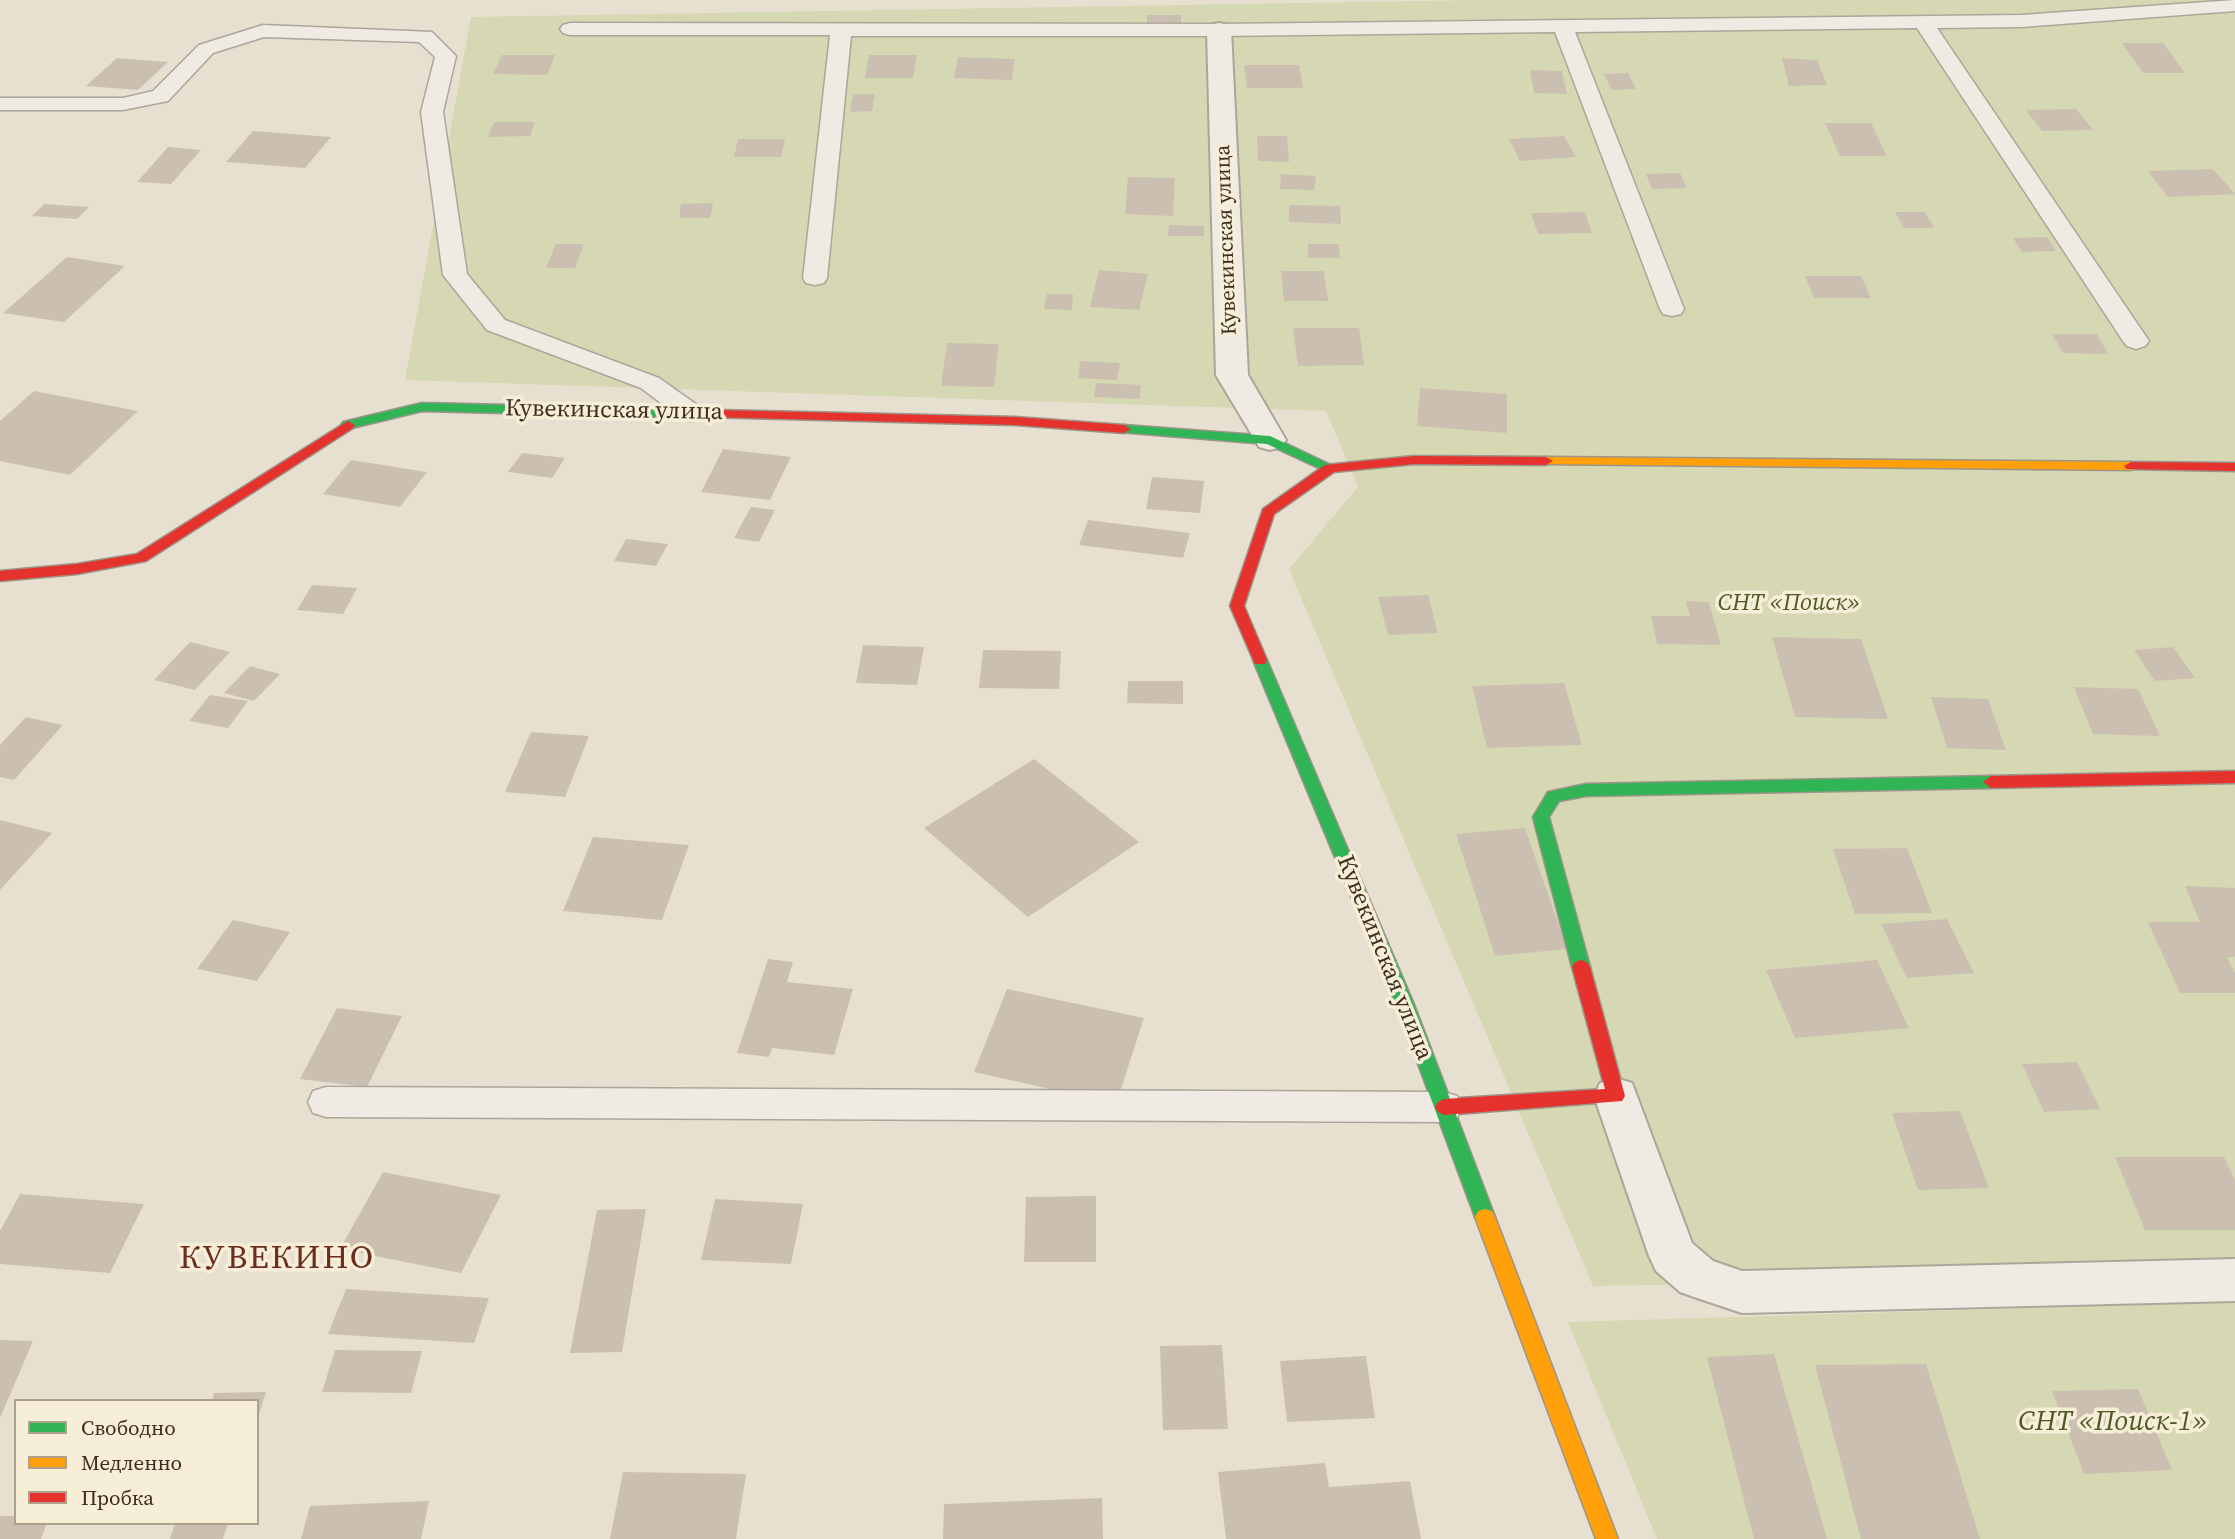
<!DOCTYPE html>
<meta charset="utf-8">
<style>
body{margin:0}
#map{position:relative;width:2235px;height:1539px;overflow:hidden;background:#e7e0d1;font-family:"Source Serif 4",serif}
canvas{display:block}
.legend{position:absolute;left:14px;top:1399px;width:245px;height:126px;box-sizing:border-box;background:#f7eed8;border:2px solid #ada18e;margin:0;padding:9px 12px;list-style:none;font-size:21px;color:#3d2e20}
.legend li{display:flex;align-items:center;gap:14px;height:35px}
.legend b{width:35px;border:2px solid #ada18e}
</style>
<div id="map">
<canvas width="2235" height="1539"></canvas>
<ul class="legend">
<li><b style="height:9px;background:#30b455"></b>Свободно</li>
<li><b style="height:9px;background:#ff9f0a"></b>Медленно</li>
<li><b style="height:9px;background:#e5322d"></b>Пробка</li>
</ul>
</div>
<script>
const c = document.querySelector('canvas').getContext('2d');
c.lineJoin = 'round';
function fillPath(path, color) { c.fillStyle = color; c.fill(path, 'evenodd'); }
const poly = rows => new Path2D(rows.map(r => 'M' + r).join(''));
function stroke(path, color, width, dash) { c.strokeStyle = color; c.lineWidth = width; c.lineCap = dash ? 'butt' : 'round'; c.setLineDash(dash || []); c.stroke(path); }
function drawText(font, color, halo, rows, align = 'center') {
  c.font = font + ' "Source Serif 4",serif'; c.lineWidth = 7; c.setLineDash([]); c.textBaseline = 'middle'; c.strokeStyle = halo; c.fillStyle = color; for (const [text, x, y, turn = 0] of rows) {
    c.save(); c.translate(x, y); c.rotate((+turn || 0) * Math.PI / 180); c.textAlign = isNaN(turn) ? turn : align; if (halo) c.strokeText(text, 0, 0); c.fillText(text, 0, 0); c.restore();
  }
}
const green = poly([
 [1476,0,2235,0,2235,1275,1593,1286,1289,569,1358,487,1326,411,405,380,471,17],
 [2235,1302,2235,1539,1657,1539,1568,1322]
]);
const building = poly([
 [1147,15,1181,15,1181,25,1147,25],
 [2122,43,2163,43,2185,73,2143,73],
 [502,55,555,55,547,75,493,74],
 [869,55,917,55,913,78,865,78],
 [958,57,1015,59,1012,80,954,78],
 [117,58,168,62,138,90,86,86],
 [1782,58,1817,60,1827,85,1789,86],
 [1244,65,1299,65,1303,88,1247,88],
 [1530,70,1562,71,1567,94,1534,93],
 [1628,73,1636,89,1612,90,1604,74],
 [853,94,875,94,872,111,850,112],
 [2076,109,2093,130,2042,131,2026,110],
 [494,122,535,122,530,136,488,137],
 [1825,123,1871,123,1887,156,1840,156],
 [253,131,331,137,305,168,226,162],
 [1257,136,1287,136,1289,162,1258,161],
 [1564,136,1576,157,1520,161,1509,139],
 [738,139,785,139,781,157,734,157],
 [168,147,201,150,171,184,137,182],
 [2213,169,2235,194,2168,197,2148,171],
 [1680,173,1687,188,1652,189,1646,174],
 [1281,174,1316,176,1314,190,1280,189],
 [1128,177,1175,178,1173,216,1125,214],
 [713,203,710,218,679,218,681,204],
 [44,204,89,207,77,219,32,216],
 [1289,205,1340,206,1341,224,1289,222],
 [1585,212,1592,233,1538,234,1531,213],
 [1895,212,1925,212,1934,228,1904,228],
 [1169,225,1204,226,1204,236,1168,236],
 [2047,237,2056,251,2022,252,2013,238],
 [556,244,584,244,575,268,546,268],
 [1308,244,1339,244,1340,258,1308,258],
 [67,257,125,266,64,322,3,313],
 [1099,270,1148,274,1139,310,1090,307],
 [1281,271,1324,271,1328,301,1284,301],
 [1805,276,1861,276,1871,298,1814,298],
 [1047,294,1073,294,1072,310,1044,309],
 [1293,328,1359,328,1364,365,1298,366],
 [2052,334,2097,334,2108,354,2063,353],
 [947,343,999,344,994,387,941,386],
 [1080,361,1120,363,1117,380,1078,378],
 [1096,383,1141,385,1140,399,1094,397],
 [1420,388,1507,394,1507,433,1417,426],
 [34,391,138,411,70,475,0,461,0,421],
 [723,449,791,457,770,500,701,492],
 [522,453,565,458,552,478,508,472],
 [351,460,427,472,400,507,323,494],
 [1152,477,1204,481,1200,513,1146,509],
 [751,507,775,510,759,542,734,538],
 [1088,520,1190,533,1183,558,1079,545],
 [626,539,668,544,656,566,614,561],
 [312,585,357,588,343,614,297,610],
 [1428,595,1438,633,1388,635,1378,597],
 [1686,601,1709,602,1721,645,1657,644,1651,616,1690,616],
 [1772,637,1861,639,1888,719,1795,717],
 [190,642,230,652,195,690,154,680],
 [863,645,924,647,917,685,856,683],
 [2173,647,2195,678,2155,681,2134,650],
 [983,650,1061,651,1059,689,979,688],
 [250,666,280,674,254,701,224,693],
 [1128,681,1183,681,1183,704,1127,703],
 [1564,683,1582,745,1487,748,1472,686],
 [2074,687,2138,689,2160,736,2093,734],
 [210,695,248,701,228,728,189,721],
 [1931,697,1988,699,2006,750,1947,748],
 [26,717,63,725,14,780,0,777,0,745],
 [531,732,589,736,565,797,505,792],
 [1034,759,1139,842,1028,917,924,828],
 [0,820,52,833,0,890],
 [1525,828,1567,949,1495,956,1456,834],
 [593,837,689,845,662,920,563,911],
 [1907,848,1932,913,1855,914,1833,849],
 [2185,886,2235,888,2235,957,2227,957,2235,973,2235,993,2180,993,2148,922,2200,922],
 [1947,919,1974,973,1907,978,1881,924],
 [233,920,290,932,257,981,197,969],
 [768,959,793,962,787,982,853,989,834,1055,772,1048,769,1057,737,1053],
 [1877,960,1909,1028,1795,1038,1766,970],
 [1007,989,1144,1018,1116,1104,974,1072],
 [337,1008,402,1016,367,1087,300,1079],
 [2077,1062,2100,1109,2044,1112,2022,1064],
 [1960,1111,1989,1188,1918,1190,1892,1113],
 [2115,1157,2224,1157,2235,1180,2235,1230,2145,1230],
 [383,1172,501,1195,461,1273,340,1249],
 [20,1194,144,1204,110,1273,0,1264,0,1231],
 [1096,1196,1096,1262,1024,1262,1026,1197],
 [715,1199,803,1204,791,1264,701,1260],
 [646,1209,622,1352,570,1353,597,1210],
 [346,1289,489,1298,474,1343,328,1334],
 [0,1340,33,1341,0,1418],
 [1222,1345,1228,1429,1163,1430,1160,1346],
 [335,1350,422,1351,411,1393,322,1392],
 [1774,1354,1827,1539,1754,1539,1707,1357],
 [1366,1356,1375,1418,1287,1422,1280,1361],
 [1926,1364,1980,1539,1861,1539,1815,1365],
 [2138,1389,2172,1470,2084,1474,2052,1391],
 [266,1392,258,1418,257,1401,212,1401,214,1393],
 [1325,1463,1329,1487,1410,1481,1421,1539,1226,1539,1218,1472],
 [623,1472,746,1474,736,1539,610,1539],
 [1102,1498,1103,1539,943,1539,944,1504],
 [429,1501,421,1539,301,1539,310,1506],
 [0,1516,16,1516,16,1523,47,1523,41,1539,0,1539],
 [175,1523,228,1523,223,1539,170,1539]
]);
const lane = poly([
 [2235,0,2235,11,2021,27,1937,28,2149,341,2145,346,2136,349,2127,346,2123,341,1917,28,1575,32,1684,309,1681,314,1672,316,1663,314,1660,309,1555,32,1219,36,851,36,827,278,824,283,815,285,806,283,803,278,830,35,570,35,563,33,560,29,563,25,570,23,1219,24,2021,15,2235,0],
 [263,25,432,32,456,56,443,112,467,274,505,320,659,378,700,407,704,413,700,419,691,421,682,419,641,388,487,330,443,275,421,112,435,57,419,42,264,37,213,53,168,101,123,110,0,110,0,98,123,98,153,91,199,45,263,25],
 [326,1087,1444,1092,1457,1096,1462,1107,1457,1118,1444,1122,326,1117,313,1113,308,1102,313,1091,326,1087]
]);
const street = poly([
 [1219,23,1228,25,1231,30,1248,375,1286,440,1281,447,1270,450,1259,447,1216,375,1207,30,1210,25,1219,23],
 [1616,1078,1632,1083,1692,1243,1713,1261,1742,1271,2235,1259,2235,1301,1742,1313,1697,1298,1680,1292,1656,1271,1649,1256,1594,1096,1600,1083,1616,1078]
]);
const fast = poly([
 [422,403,674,409,681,413,674,417,422,411,348,429,341,425,343,422,422,403],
 [1124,425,1270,436,1337,468,1330,472,1325,471,1267,444,1119,432,1117,429,1124,425],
 [1260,655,1267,660,1413,1002,1495,1217,1492,1223,1485,1225,1478,1223,1475,1217,1395,1002,1253,660,1260,655],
 [1991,776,1999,782,1991,788,1586,796,1559,801,1549,817,1590,967,1587,972,1581,974,1575,972,1572,967,1533,817,1548,792,1586,784,1991,776]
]);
const slow = poly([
 [1546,457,2131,462,2138,466,2131,470,1541,464,1539,461,1546,457],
 [1485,1209,1492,1211,1495,1217,1618,1539,1596,1539,1475,1217,1478,1211,1485,1209]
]);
const jam = poly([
 [674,409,1015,417,1124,425,1131,429,1124,433,1015,425,669,416,669,410,674,409],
 [348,421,355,425,353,428,146,561,77,574,0,581,0,571,77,564,137,554,348,421],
 [1414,456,1546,457,1553,461,1546,465,1414,464,1334,472,1274,514,1244,606,1267,660,1265,664,1255,664,1230,606,1263,509,1325,465,1414,456],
 [2131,462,2235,463,2235,471,2126,469,2124,466,2131,462],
 [2235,771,2235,783,1991,788,1983,782,1991,776,2235,771],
 [1581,960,1587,962,1590,967,1625,1096,1622,1101,1444,1115,1438,1112,1435,1107,1438,1102,1444,1099,1605,1089,1572,967,1575,962,1581,960]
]);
const farStreetnames = [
 ["Кувекинская улица",1227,240,-92]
];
const streetNames = [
 ["Кувекинская улица",614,411,1],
 ["Кувекинская улица",1384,958,68]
];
const parkNames = [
 ["СНТ «Поиск»",1789,604]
];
const nearParknames = [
 ["СНТ «Поиск-1»",2113,1423]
];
const nearQuarternames = [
 ["КУВЕКИНО",277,1260]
];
fillPath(green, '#d6d7b3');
fillPath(building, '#cbbfb2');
stroke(lane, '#ada599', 3);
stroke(street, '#ada599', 4);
stroke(fast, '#9c958a', 3);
stroke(slow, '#9c958a', 3);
stroke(jam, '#9c958a', 3);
fillPath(lane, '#efebe3');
fillPath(street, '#efebe3');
fillPath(fast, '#30b455');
fillPath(slow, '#ff9f0a');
fillPath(jam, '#e5322d');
drawText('21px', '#3d2e20', '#f7eed8', farStreetnames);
drawText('24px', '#3d2e20', '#f7eed8', streetNames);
drawText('italic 24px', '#4d5a26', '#f7eed8', parkNames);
drawText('italic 28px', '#4d5a26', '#f7eed8', nearParknames);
c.letterSpacing = '2px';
drawText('33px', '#6b2e1e', '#f7eed8', nearQuarternames);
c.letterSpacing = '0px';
</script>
